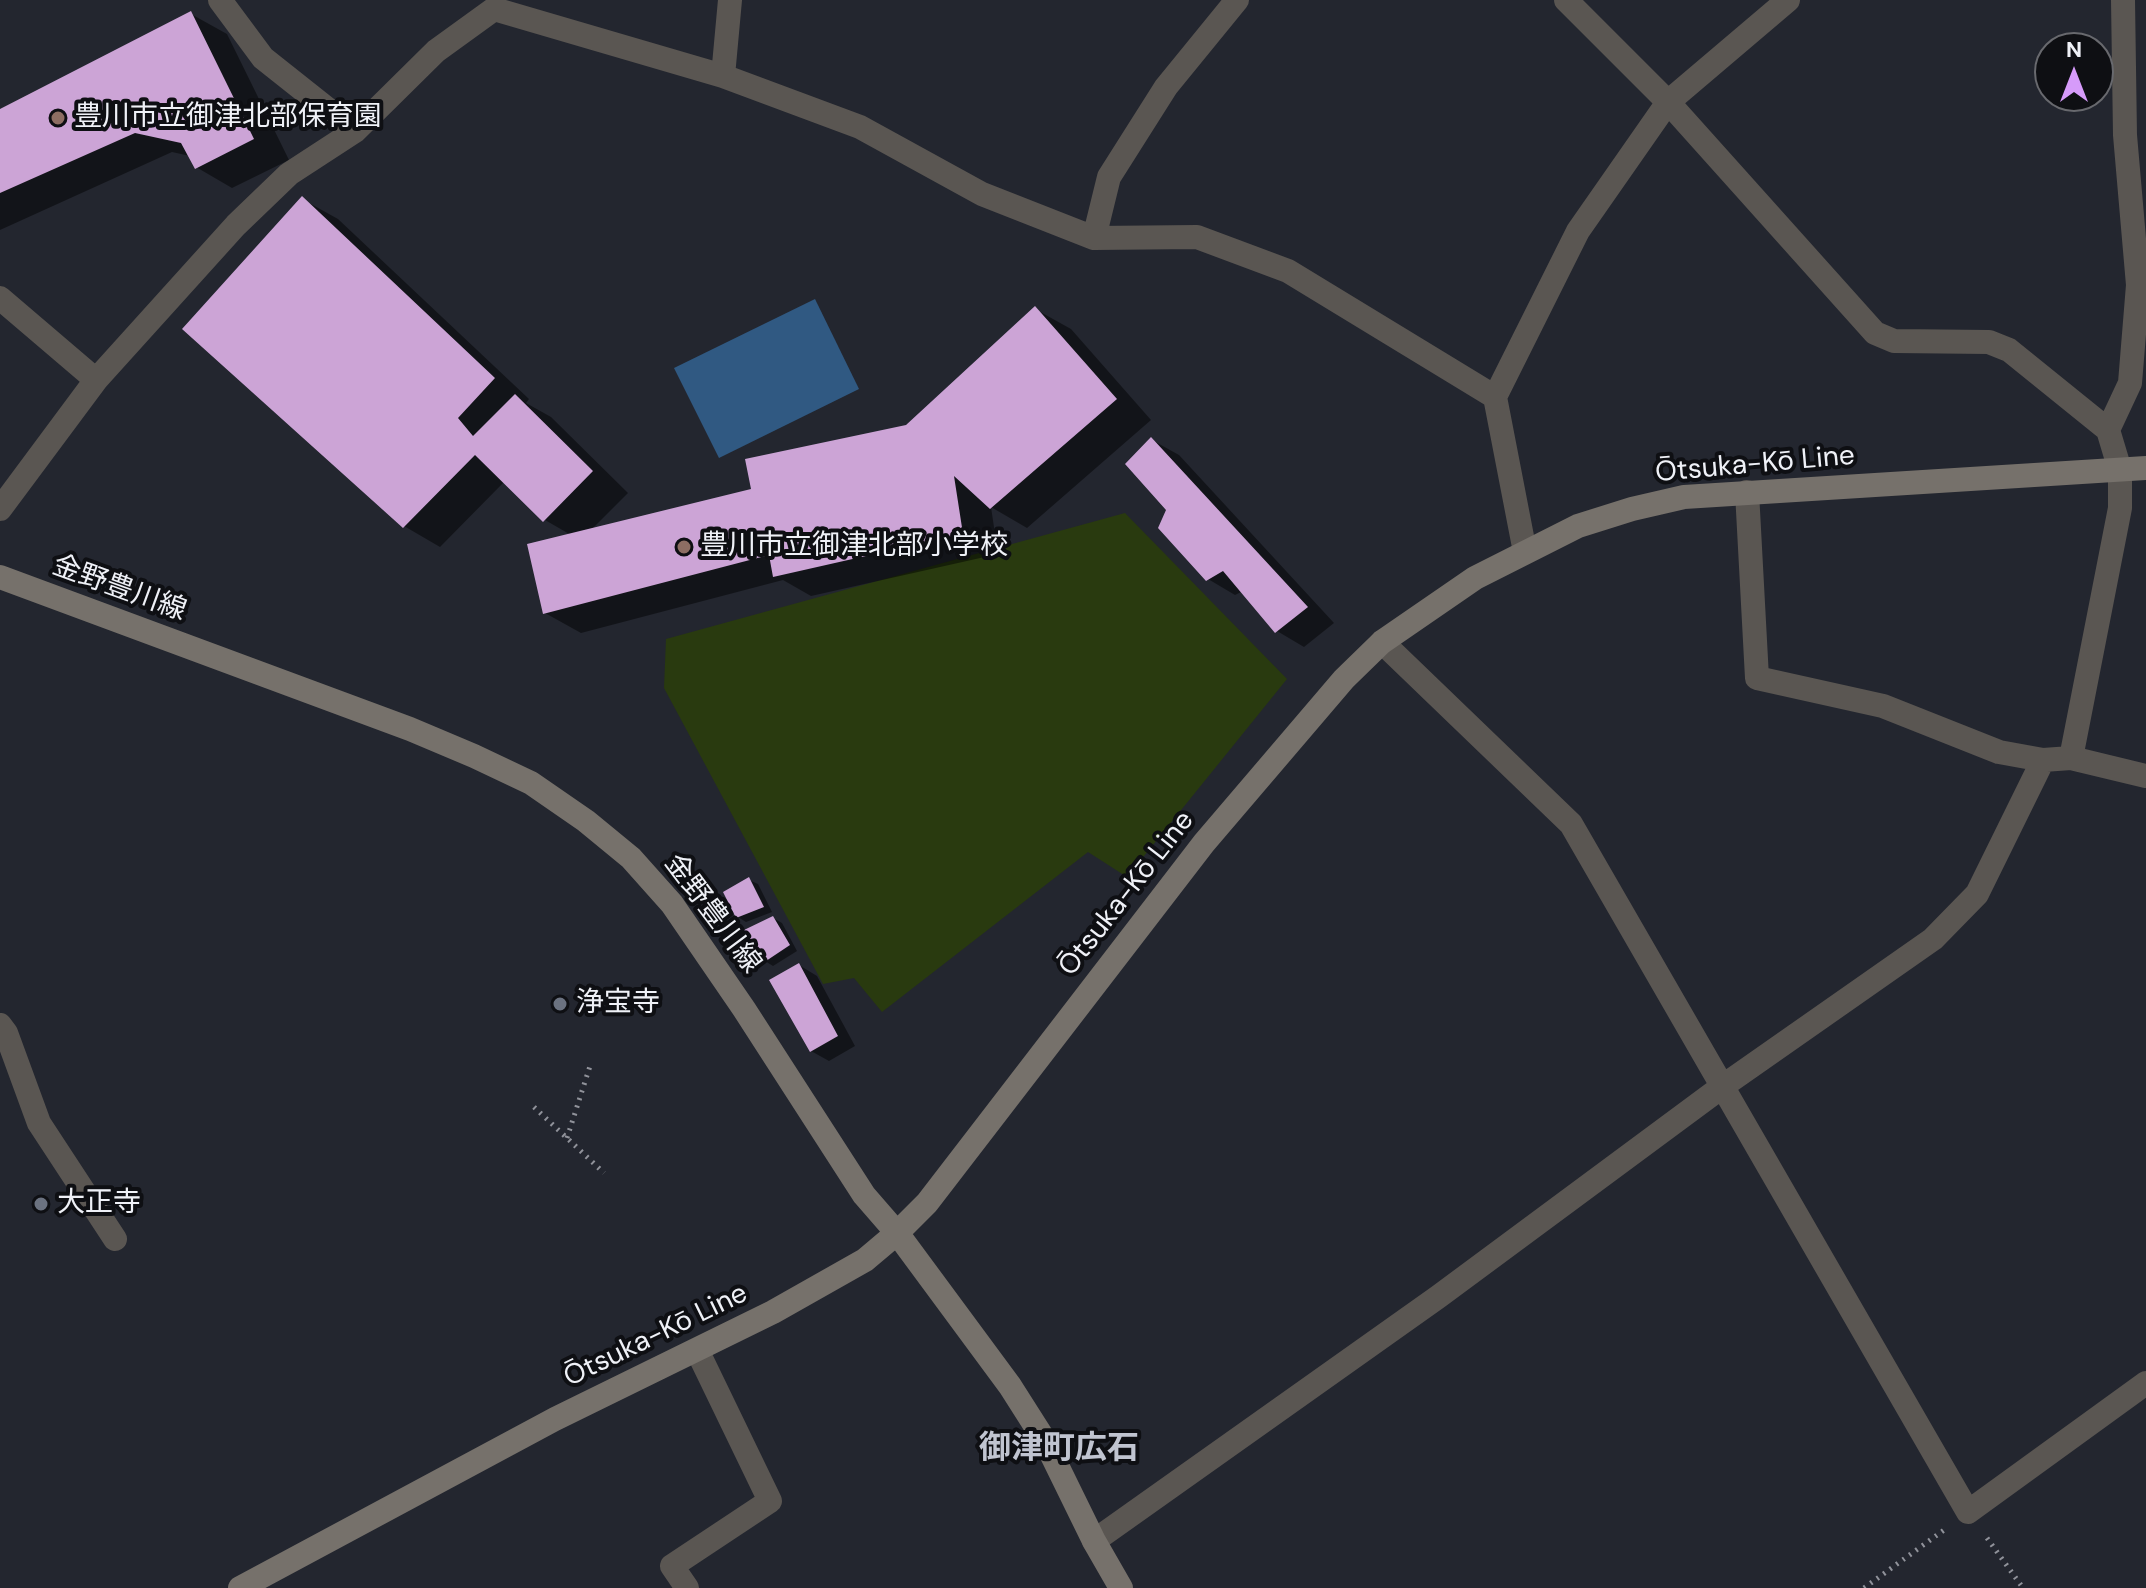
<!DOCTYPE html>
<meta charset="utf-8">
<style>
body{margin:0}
#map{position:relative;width:2146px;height:1588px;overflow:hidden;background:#23262f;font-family:"DM Sans",sans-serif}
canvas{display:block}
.north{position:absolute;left:2034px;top:32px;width:80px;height:80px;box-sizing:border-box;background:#0e0f13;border:2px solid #68696e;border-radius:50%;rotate:0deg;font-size:22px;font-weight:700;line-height:32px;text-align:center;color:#eff1f7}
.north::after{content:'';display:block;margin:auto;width:28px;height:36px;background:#d69bfa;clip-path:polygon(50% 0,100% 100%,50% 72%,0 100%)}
</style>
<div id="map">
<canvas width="2146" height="1588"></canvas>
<div class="north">N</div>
</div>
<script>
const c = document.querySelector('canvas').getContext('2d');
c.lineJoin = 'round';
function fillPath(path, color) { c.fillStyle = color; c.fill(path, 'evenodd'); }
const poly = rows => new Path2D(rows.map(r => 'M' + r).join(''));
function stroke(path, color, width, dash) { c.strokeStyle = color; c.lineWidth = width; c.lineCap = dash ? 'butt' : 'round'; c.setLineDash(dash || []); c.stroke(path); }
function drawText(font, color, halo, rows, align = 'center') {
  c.font = font + ' "DM Sans","Noto Sans JP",sans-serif'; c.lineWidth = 8; c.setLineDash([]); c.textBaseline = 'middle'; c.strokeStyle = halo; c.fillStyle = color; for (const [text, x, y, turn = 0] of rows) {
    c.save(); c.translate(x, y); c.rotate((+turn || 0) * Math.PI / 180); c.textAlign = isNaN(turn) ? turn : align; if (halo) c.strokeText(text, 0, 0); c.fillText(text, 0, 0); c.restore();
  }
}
const green = poly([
 [1125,513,1287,679,1127,877,1088,852,882,1012,854,978,823,984,664,688,666,639]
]);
const water = poly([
 [815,299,859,389,719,458,674,368]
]);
const shadow = poly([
 [191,14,227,34,289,160,232,188,196,167,190,156,172,152,0,230,0,111],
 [302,199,338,219,529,399,526,403,551,417,628,493,591,530,753,491,907,427,1035,309,1071,329,1151,420,1027,528,991,507,998,554,811,596,783,580,581,633,545,613,571,535,545,520,505,481,440,547,404,526],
 [1152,440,1179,455,1334,623,1304,647,1277,631,1243,591,1235,595,1208,579,1169,510],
 [749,880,758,884,772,912,746,922,738,917],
 [773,918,782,923,797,951,773,966,765,961],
 [799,965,817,976,855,1046,829,1061,811,1051]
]);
const building = poly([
 [191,11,254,139,195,169,181,143,135,133,0,193,0,109],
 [302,196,495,378,458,418,473,436,515,394,593,471,543,522,475,455,403,528,182,329],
 [1035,306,1117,399,990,509,954,476,963,534,773,577,769,555,543,614,527,544,751,489,745,459,906,425],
 [1151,437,1308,607,1275,633,1223,571,1206,581,1158,528,1166,510,1125,464],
 [749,877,764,907,736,918,723,892],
 [773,916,790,945,763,963,744,930],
 [799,963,838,1036,810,1052,769,980]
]);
const path = poly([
 [534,1107,604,1173],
 [567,1138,590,1066],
 [1987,1538,2023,1588],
 [1864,1588,1944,1530]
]);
const minor = poly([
 [220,0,263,58,355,131],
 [1566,0,1668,102,1875,333,1894,341,1989,342,2009,350,2108,430],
 [723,76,730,0],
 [1094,238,1109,177,1166,87,1237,0],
 [0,298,96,380],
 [1747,492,1757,678,1883,706,1999,752,2043,760,2071,758,2146,776],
 [0,509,96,380,236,225,289,174,355,131,436,51,494,9,723,76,860,127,982,194,1094,238,1197,237,1288,271,1495,397],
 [1525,552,1495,397,1578,231,1668,102,1788,0],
 [1382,642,1571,824,1968,1512,2146,1383],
 [2071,758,2120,508,2120,470,2108,430,2130,383,2138,285,2125,135,2123,0],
 [0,1025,6,1033,39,1123,115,1239],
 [1094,1541,1438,1297,1723,1086,1933,939,1977,894,2043,760],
 [687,1588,672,1566,770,1501,697,1350]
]);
const secondary = poly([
 [0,577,410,729,474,756,531,783,586,821,631,858,672,904,744,1009,864,1195,897,1233,1010,1386,1045,1441,1094,1541,1121,1588],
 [240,1588,555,1419,773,1312,865,1260,897,1233,927,1203,1204,843,1344,679,1382,642,1475,578,1578,526,1632,509,1684,497,2146,468]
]);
const markers = [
 [58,118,8,"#8d6e63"],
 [684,547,8,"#8d6e63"],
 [560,1004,8,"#6b7280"],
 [41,1204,8,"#6b7280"]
];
const poiNames = [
 ["豊川市立御津北部保育園",74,118],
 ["豊川市立御津北部小学校",700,547],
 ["浄宝寺",576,1004],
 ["大正寺",57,1204]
];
const streetNames = [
 ["Ōtsuka-Kō Line",1755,465,-5],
 ["金野豊川線",119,589,20],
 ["Ōtsuka-Kō Line",1127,894,-52],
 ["金野豊川線",712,914,53],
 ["Ōtsuka-Kō Line",656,1336,-26]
];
const quarterNames = [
 ["御津町広石",1059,1450]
];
fillPath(green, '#293a0f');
fillPath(water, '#305982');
fillPath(shadow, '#0007');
fillPath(building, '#cca4d6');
stroke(path, '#90929a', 5, [2, 6]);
stroke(minor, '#5a5652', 24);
stroke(secondary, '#76716b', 24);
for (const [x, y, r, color] of markers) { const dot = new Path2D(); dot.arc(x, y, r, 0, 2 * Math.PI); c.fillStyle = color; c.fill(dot); stroke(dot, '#0e0f13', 3); }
drawText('28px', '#eff1f7', '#0e0f13', poiNames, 'left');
drawText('28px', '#eff1f7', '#0e0f13', streetNames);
drawText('bold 32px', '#c0c4d0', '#0e0f13', quarterNames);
</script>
